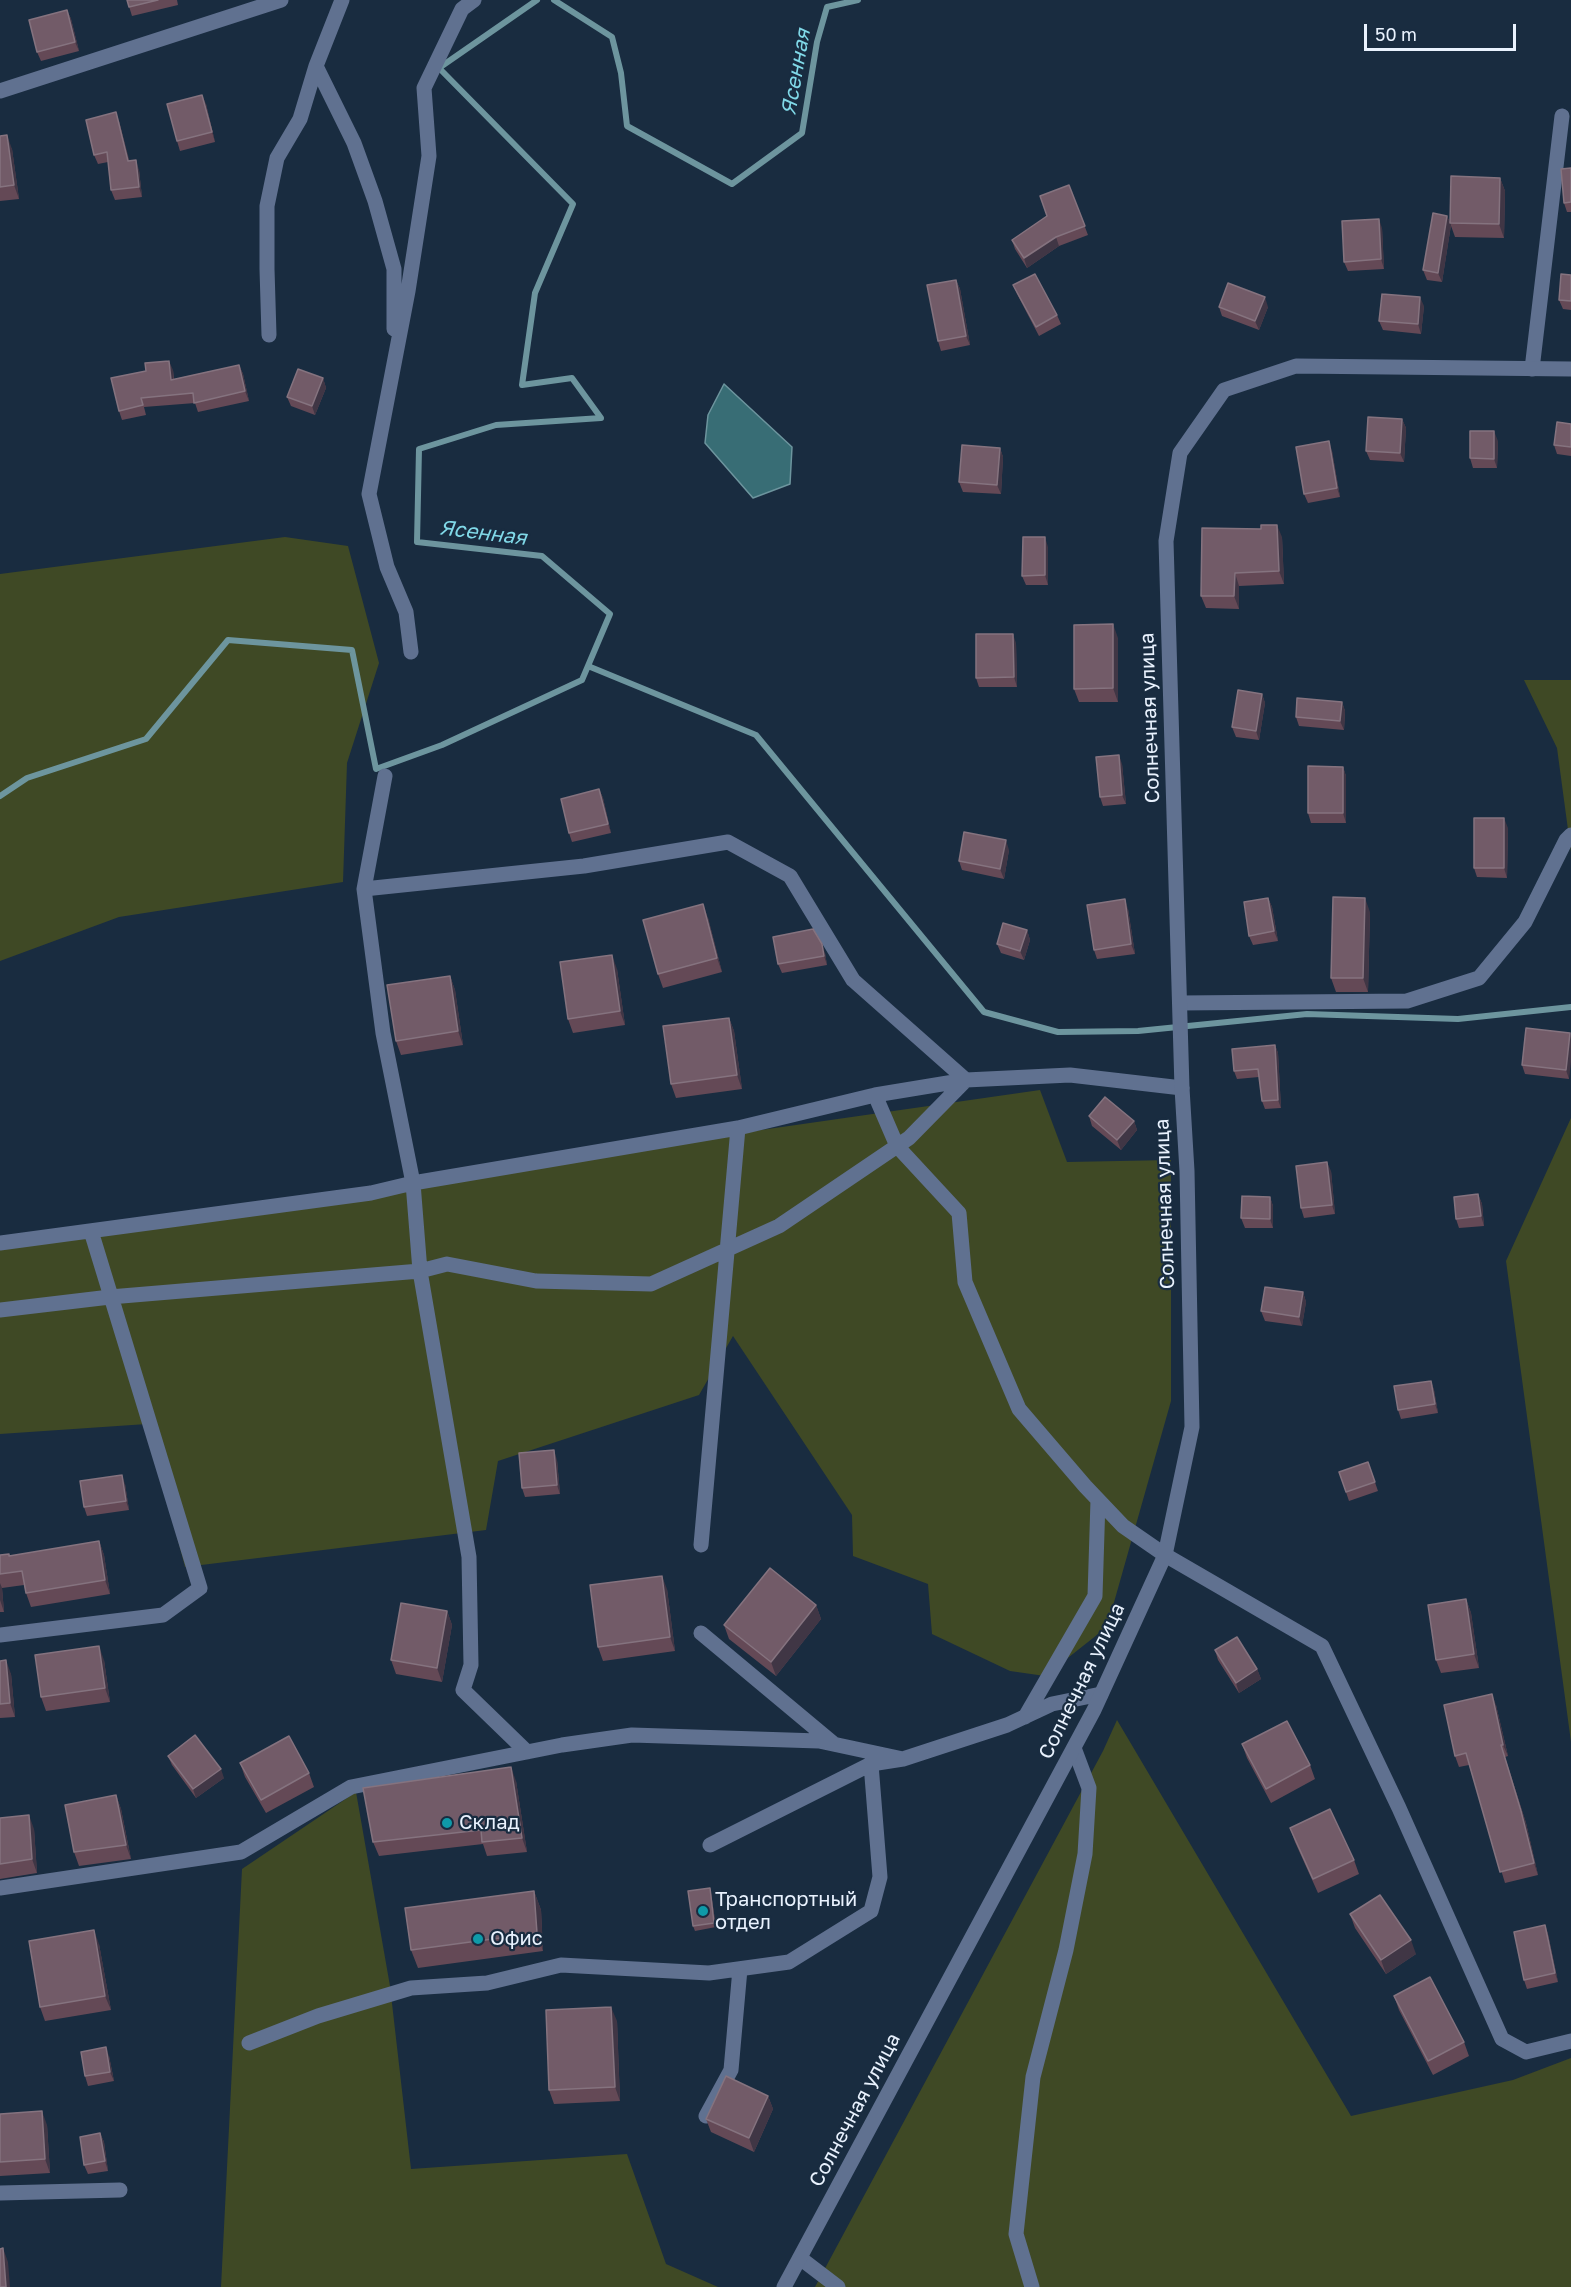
<!DOCTYPE html>
<meta charset="utf-8">
<style>
body{margin:0}
#map{position:relative;width:1571px;height:2287px;overflow:hidden;background:#192c40;font-family:"Golos Text",sans-serif}
canvas{display:block}
.scale{position:absolute;left:1364px;top:24px;width:152px;height:27px;box-sizing:border-box;border:3px solid #e9f2fe;border-top:0;padding-left:8px;font-size:18px;line-height:21px;white-space:nowrap;color:#e9f2fe;-webkit-text-stroke:4px #192c40;paint-order:stroke}
</style>
<div id="map">
<canvas width="1571" height="2287"></canvas>
<div class="scale">50 m</div>
</div>
<script>
const c = document.querySelector('canvas').getContext('2d');
c.lineJoin = 'round';
function fillPath(path, color) { c.fillStyle = color; c.fill(path, 'evenodd'); }
const poly = rows => new Path2D(rows.map(r => 'M' + r).join(''));
function stroke(path, color, width, dash) { c.strokeStyle = color; c.lineWidth = width; c.lineCap = dash ? 'butt' : 'round'; c.setLineDash(dash || []); c.stroke(path); }
function drawText(font, color, halo, rows, align = 'center') {
  c.font = font + ' "Golos Text",sans-serif'; c.lineWidth = 4.5; c.setLineDash([]); c.textBaseline = 'middle'; c.strokeStyle = halo; c.fillStyle = color; for (const [text, x, y, turn = 0] of rows) {
    c.save(); c.translate(x, y); c.rotate((+turn || 0) * Math.PI / 180); c.textAlign = isNaN(turn) ? turn : align; if (halo) c.strokeText(text, 0, 0); c.fillText(text, 0, 0); c.restore();
  }
}
const green = poly([
 [285,537,348,546,379,663,347,763,343,882,119,917,0,961,0,574],
 [1524,680,1571,680,1571,852,1557,748],
 [1040,1090,1067,1162,1171,1160,1171,1401,1107,1627,1045,1676,1010,1671,932,1634,928,1584,853,1556,852,1515,733,1336,699,1395,498,1461,486,1530,185,1567,147,1424,0,1434,0,1247,761,1130],
 [1571,1118,1571,1742,1506,1261],
 [1117,1720,1351,2116,1513,2080,1571,2058,1571,2287,815,2287,1103,1751],
 [356,1792,390,1986,411,2169,627,2154,666,2264,718,2287,221,2287,242,1869]
]);
const water = poly([
 [724,384,792,447,790,484,753,498,705,443,708,415,724,384]
]);
const stream = poly([
 [554,0,612,37,621,73,627,126,732,184,802,133,817,42,827,7,858,0],
 [588,666,756,735,984,1012,1058,1032,1138,1031,1307,1014,1458,1019,1571,1007],
 [0,796,27,778,146,739,228,640,352,650,376,769,442,745,582,680,610,614,542,556,417,542,419,449,496,425,601,418,572,378,522,385,535,293,573,204,439,68,537,0]
]);
const minor = poly([
 [342,0,316,66,354,143,375,201,394,269,394,329],
 [0,91,281,0],
 [269,335,267,269,267,206,277,158,300,119,316,66],
 [1532,369,1562,116],
 [411,652,406,612,387,567,369,494,408,291,429,156,424,88,462,9,474,0],
 [385,776,364,889,383,1033,413,1183,420,1271,469,1557,471,1665,463,1690,527,1752],
 [1180,1003,1407,1001,1479,978,1525,922,1566,840,1571,835],
 [875,1095,897,1146,959,1213,965,1282,1019,1409,1085,1486,1123,1526,1165,1555,1322,1646,1399,1808,1502,2039,1526,2052,1571,2041],
 [0,1243,371,1193,413,1183,738,1128,875,1095,966,1080,853,980,790,876,728,842,584,866,364,889],
 [0,1310,110,1297,420,1271,447,1264,536,1281,651,1284,779,1226,909,1138,966,1080,1070,1075,1182,1088],
 [701,1545,738,1128],
 [701,1633,834,1744],
 [0,1635,163,1615,200,1588,91,1231],
 [1025,1717,1095,1596,1098,1500],
 [710,1845,871,1764,903,1759,1007,1725,1052,1704,1101,1694],
 [0,1888,241,1852,351,1787,562,1745,632,1735,819,1741,903,1759],
 [249,2043,318,2016,411,1988,487,1983,561,1965,709,1973,789,1962,871,1911,880,1877,871,1764],
 [706,2116,731,2070,740,1969],
 [0,2193,120,2190],
 [800,2258,838,2287],
 [1032,2287,1016,2234,1033,2077,1066,1950,1085,1854,1089,1788,1074,1748]
]);
const tertiary = poly([
 [784,2287,1094,1710,1165,1555,1192,1427,1187,1171,1182,1088,1166,541,1180,453,1224,390,1296,366,1571,369]
]);
const wall = poly([
 [127,0,177,0,178,5,132,16],
 [67,10,71,19,79,51,41,61,37,52],
 [206,104,215,142,180,151,177,141],
 [119,121,129,161,139,170,142,197,115,200,111,190,108,162,98,164,94,155],
 [0,136,12,149,19,199,0,201],
 [1571,168,1571,212,1567,212,1564,203],
 [1500,178,1505,191,1504,238,1455,237,1450,223],
 [1069,185,1088,235,1059,246,1027,268,1015,249,1012,240,1047,216],
 [1447,216,1451,225,1442,282,1427,280,1423,270],
 [1382,228,1384,269,1348,271,1344,262],
 [1571,275,1571,310,1563,309,1559,300],
 [956,280,960,289,970,345,941,351,938,341],
 [1013,285,1057,315,1061,324,1039,336,1017,294],
 [1424,306,1421,334,1383,330,1379,321],
 [1219,307,1268,307,1259,330,1222,316],
 [239,365,243,374,249,401,198,412,195,403,144,407,146,415,122,420,119,411,173,370,174,379],
 [323,378,326,388,315,415,291,406,287,397],
 [1402,419,1406,428,1404,462,1370,460,1366,451],
 [1571,424,1571,456,1557,454,1554,445],
 [1498,441,1497,468,1473,468,1470,458],
 [1000,448,1003,457,1001,494,963,492,959,482],
 [1332,451,1340,497,1308,503,1304,494],
 [1282,537,1284,584,1239,586,1239,609,1206,608,1201,596],
 [1048,547,1048,585,1026,585,1022,576],
 [1118,638,1118,702,1079,702,1074,689],
 [1016,643,1017,687,979,687,976,678],
 [1262,694,1265,703,1259,740,1236,737,1232,727],
 [1342,702,1345,711,1344,730,1299,726,1296,717],
 [1122,764,1126,804,1103,806,1100,797],
 [1343,767,1346,776,1346,823,1311,823,1308,813],
 [599,789,603,798,611,833,572,842,569,833],
 [1508,828,1507,878,1477,877,1474,868],
 [1009,850,1004,879,962,870,959,861],
 [1268,898,1272,907,1278,941,1253,945,1249,936],
 [1128,909,1135,954,1097,959,1094,950],
 [1370,912,1368,992,1336,992,1331,978],
 [708,918,722,972,663,988,658,974],
 [1027,930,1030,940,1024,960,1001,953,997,944],
 [825,953,827,965,782,973,778,964],
 [617,969,625,1025,573,1033,568,1019],
 [450,976,455,990,463,1045,401,1055,396,1041],
 [729,1018,734,1031,742,1089,676,1098,671,1084],
 [1570,1033,1569,1079,1525,1074,1522,1065],
 [1275,1045,1278,1053,1281,1108,1265,1109,1262,1101,1259,1077,1237,1079,1234,1071],
 [1089,1116,1134,1121,1137,1130,1121,1150,1092,1126],
 [1331,1171,1335,1214,1304,1218,1301,1208],
 [1478,1194,1482,1204,1484,1226,1459,1228,1456,1219],
 [1270,1197,1273,1206,1273,1228,1245,1228,1241,1218],
 [1303,1292,1306,1302,1302,1326,1265,1321,1261,1311],
 [1431,1381,1434,1390,1438,1413,1401,1419,1398,1410],
 [557,1460,560,1494,525,1497,522,1488],
 [1368,1462,1378,1491,1349,1501,1339,1472],
 [125,1484,129,1510,87,1516,84,1507],
 [99,1541,104,1555,110,1594,31,1607,26,1593,24,1585,2,1588,4,1612,0,1612,0,1555,10,1556],
 [667,1589,675,1651,603,1661,598,1647],
 [1466,1599,1471,1613,1479,1668,1441,1673,1436,1660],
 [816,1605,821,1619,776,1676,729,1639,724,1625],
 [447,1611,452,1625,442,1682,396,1674,391,1660],
 [1215,1650,1257,1669,1261,1679,1239,1693,1218,1660],
 [104,1660,110,1702,46,1711,41,1697],
 [0,1661,11,1674,15,1717,0,1718],
 [1496,1705,1508,1756,1505,1757,1526,1823,1538,1875,1505,1883,1469,1765,1459,1767,1455,1756],
 [1242,1744,1310,1765,1315,1779,1271,1803,1247,1758],
 [168,1756,224,1778,196,1798,172,1765],
 [240,1763,309,1773,314,1787,266,1813,245,1777],
 [516,1781,527,1852,487,1856,483,1844,379,1856,373,1842],
 [116,1795,121,1809,131,1859,79,1866,74,1852],
 [0,1818,34,1829,37,1873,0,1879],
 [1290,1828,1354,1860,1359,1874,1318,1893,1295,1842],
 [710,1888,711,1893,716,1927,695,1931,693,1926],
 [534,1891,541,1910,543,1951,418,1968,411,1950],
 [1350,1914,1416,1954,1386,1974,1355,1928],
 [1545,1925,1548,1934,1558,1982,1527,1989,1524,1980],
 [99,1944,111,2010,45,2021,40,2007],
 [1394,1996,1464,2042,1469,2056,1433,2075,1399,2010],
 [617,2021,620,2101,554,2104,549,2090],
 [109,2056,114,2081,88,2086,85,2076],
 [768,2096,773,2109,754,2152,711,2132,706,2119],
 [0,2114,47,2125,50,2173,0,2176],
 [100,2133,104,2142,108,2171,88,2174,84,2165]
]);
const shadedWall = poly([
 [67,10,71,19,79,51,75,42],
 [202,95,206,104,215,142,212,132],
 [116,112,119,121,132,170,128,161],
 [7,135,12,149,19,199,14,185],
 [136,160,139,170,142,197,139,187],
 [1500,178,1505,191,1504,238,1499,224],
 [1447,216,1451,225,1442,282,1438,273],
 [1379,219,1382,228,1384,269,1381,259],
 [1056,237,1059,246,1027,268,1024,258],
 [956,280,960,289,970,345,966,336],
 [1265,297,1268,307,1259,330,1255,321],
 [1420,297,1424,306,1421,334,1418,324],
 [169,361,173,370,174,389,171,380],
 [239,365,243,374,249,401,245,391],
 [323,378,326,388,315,415,312,406],
 [1402,419,1406,428,1404,462,1400,453],
 [1494,431,1498,441,1497,468,1494,459],
 [1329,441,1332,451,1340,497,1337,488],
 [1000,448,1003,457,1001,494,997,485],
 [1277,525,1282,537,1284,584,1279,571],
 [1045,537,1048,547,1048,585,1045,575],
 [1235,573,1239,586,1239,609,1234,596],
 [1113,624,1118,638,1118,702,1113,688],
 [1013,634,1016,643,1017,687,1014,677],
 [1262,694,1265,703,1259,740,1256,731],
 [1342,702,1345,711,1344,730,1340,721],
 [1119,755,1122,764,1126,804,1122,795],
 [1343,767,1346,776,1346,823,1343,813],
 [599,789,603,798,611,833,608,824],
 [1504,818,1508,828,1507,878,1504,868],
 [1006,840,1009,850,1004,879,1000,869],
 [1268,898,1272,907,1278,941,1274,931],
 [1365,898,1370,912,1368,992,1363,978],
 [1125,899,1128,909,1135,954,1131,944],
 [703,904,708,918,722,972,717,958],
 [1027,930,1030,940,1024,960,1020,951],
 [822,944,825,953,827,965,824,956],
 [612,955,617,969,625,1025,620,1011],
 [450,976,455,990,463,1045,458,1031],
 [729,1018,734,1031,742,1089,737,1075],
 [1570,1033,1571,1036,1571,1062,1569,1079,1566,1070],
 [1275,1045,1278,1053,1281,1108,1278,1100],
 [1134,1121,1137,1130,1121,1150,1117,1140],
 [1327,1162,1331,1171,1335,1214,1332,1205],
 [1478,1194,1482,1204,1484,1226,1481,1216],
 [1270,1197,1273,1206,1273,1228,1270,1219],
 [1303,1292,1306,1302,1302,1326,1299,1317],
 [1431,1381,1434,1390,1438,1413,1435,1404],
 [554,1450,557,1460,560,1494,557,1485],
 [122,1475,125,1484,129,1510,126,1501],
 [99,1541,104,1555,110,1594,105,1580],
 [662,1576,667,1589,675,1651,670,1637],
 [0,1583,2,1588,4,1612,0,1600],
 [1466,1599,1471,1613,1479,1668,1474,1654],
 [816,1605,821,1619,776,1676,771,1662],
 [447,1611,452,1625,442,1682,437,1668],
 [99,1646,104,1660,110,1702,105,1688],
 [6,1660,11,1674,15,1717,10,1703],
 [1257,1669,1261,1679,1239,1693,1236,1683],
 [1492,1694,1496,1705,1508,1756,1503,1745],
 [1501,1745,1526,1823,1538,1875,1534,1863],
 [511,1767,516,1781,527,1852,522,1838],
 [221,1769,224,1778,196,1798,193,1789],
 [116,1795,121,1809,131,1859,126,1845],
 [29,1815,34,1829,37,1873,32,1859],
 [710,1888,711,1893,716,1927,714,1923],
 [534,1891,541,1910,543,1951,537,1933],
 [1545,1925,1548,1934,1558,1982,1555,1973],
 [94,1930,99,1944,111,2010,105,1996],
 [1411,1940,1416,1954,1386,1974,1381,1960],
 [611,2007,617,2021,620,2101,615,2087],
 [106,2047,109,2056,114,2081,110,2072],
 [768,2096,773,2109,754,2152,749,2138],
 [42,2111,47,2125,50,2173,45,2159],
 [100,2133,104,2142,108,2171,105,2161],
 [3,2248,8,2262,10,2287,6,2287]
]);
const building = poly([
 [127,0,158,0,129,7,127,0],
 [67,10,75,42,37,52,29,20,67,10],
 [202,95,212,132,177,141,167,104,202,95],
 [116,112,128,161,136,160,139,187,111,190,107,152,94,155,86,120,116,112],
 [7,135,14,185,0,187,0,136,7,135],
 [1571,168,1571,202,1564,203,1561,169,1571,168],
 [1451,176,1500,178,1499,224,1450,223,1451,176],
 [1069,185,1085,226,1056,237,1024,258,1012,240,1047,216,1040,196,1069,185],
 [1433,213,1447,216,1438,273,1423,270,1433,213],
 [1379,219,1381,259,1344,262,1342,221,1379,219],
 [1035,274,1057,315,1036,327,1013,285,1035,274],
 [1561,274,1571,275,1571,301,1559,300,1561,274],
 [956,280,966,336,938,341,927,285,956,280],
 [1228,283,1265,297,1255,321,1219,307,1228,283],
 [1382,294,1420,297,1418,324,1379,321,1382,294],
 [169,361,171,380,239,365,245,391,194,403,193,393,141,398,143,405,119,411,111,378,146,371,145,363,169,361],
 [298,369,323,378,312,406,287,397,298,369],
 [1368,417,1402,419,1400,453,1366,451,1368,417],
 [1557,422,1571,424,1571,447,1554,445,1557,422],
 [1470,431,1494,431,1494,459,1470,458,1470,431],
 [1329,441,1337,488,1304,494,1296,447,1329,441],
 [962,445,1000,448,997,485,959,482,962,445],
 [1261,525,1277,525,1279,571,1235,573,1234,596,1201,596,1202,528,1261,529,1261,525],
 [1023,537,1045,537,1045,575,1022,576,1023,537],
 [1113,624,1113,688,1074,689,1074,625,1113,624],
 [976,634,1013,634,1014,677,976,678,976,634],
 [1238,690,1262,694,1256,731,1232,727,1238,690],
 [1297,698,1342,702,1340,721,1296,717,1297,698],
 [1119,755,1122,795,1100,797,1096,757,1119,755],
 [1308,766,1343,767,1343,813,1308,813,1308,766],
 [599,789,608,824,569,833,561,799,599,789],
 [1474,818,1504,818,1504,868,1474,868,1474,818],
 [964,832,1006,840,1000,869,959,861,964,832],
 [1333,897,1365,898,1363,978,1331,978,1333,897],
 [1268,898,1274,931,1249,936,1244,902,1268,898],
 [1125,899,1131,944,1094,950,1087,905,1125,899],
 [703,904,717,958,658,974,643,920,703,904],
 [1003,923,1027,930,1020,951,997,944,1003,923],
 [813,929,822,944,824,956,778,964,773,937,813,929],
 [612,955,620,1011,568,1019,560,962,612,955],
 [450,976,458,1031,396,1041,387,985,450,976],
 [729,1018,737,1075,671,1084,663,1026,729,1018],
 [1526,1028,1570,1033,1566,1070,1522,1065,1526,1028],
 [1275,1045,1278,1100,1262,1101,1258,1069,1234,1071,1232,1049,1275,1045],
 [1105,1097,1134,1121,1117,1140,1089,1116,1105,1097],
 [1327,1162,1332,1205,1301,1208,1296,1166,1327,1162],
 [1478,1194,1481,1216,1456,1219,1454,1197,1478,1194],
 [1242,1196,1270,1197,1270,1219,1241,1218,1242,1196],
 [1265,1287,1303,1292,1299,1317,1261,1311,1265,1287],
 [1431,1381,1435,1404,1398,1410,1394,1386,1431,1381],
 [554,1450,557,1485,522,1488,519,1453,554,1450],
 [1368,1462,1375,1482,1346,1492,1339,1472,1368,1462],
 [122,1475,126,1501,84,1507,80,1481,122,1475],
 [99,1541,105,1580,26,1593,22,1571,0,1574,0,1555,9,1554,9,1556,99,1541],
 [770,1568,816,1605,771,1662,724,1625,770,1568],
 [662,1576,670,1637,598,1647,590,1585,662,1576],
 [1466,1599,1474,1654,1436,1660,1428,1605,1466,1599],
 [401,1603,447,1611,437,1668,391,1660,401,1603],
 [1237,1637,1257,1669,1236,1683,1215,1650,1237,1637],
 [99,1646,105,1688,41,1697,35,1655,99,1646],
 [6,1660,10,1703,0,1704,0,1661,6,1660],
 [1492,1694,1503,1745,1501,1745,1521,1811,1534,1863,1500,1872,1466,1753,1455,1756,1444,1705,1492,1694],
 [1287,1721,1310,1765,1266,1789,1242,1744,1287,1721],
 [195,1735,221,1769,193,1789,168,1756,195,1735],
 [289,1736,309,1773,261,1800,240,1763,289,1736],
 [511,1767,522,1838,482,1842,481,1830,373,1842,363,1788,511,1767],
 [116,1795,126,1845,74,1852,65,1805,116,1795],
 [1330,1809,1354,1860,1313,1879,1290,1828,1330,1809],
 [29,1815,32,1859,0,1864,0,1818,29,1815],
 [710,1888,714,1923,693,1926,688,1891,710,1888],
 [534,1891,537,1933,411,1950,405,1908,534,1891],
 [1380,1895,1411,1940,1381,1960,1350,1914,1380,1895],
 [1545,1925,1555,1973,1524,1980,1514,1932,1545,1925],
 [94,1930,105,1996,40,2007,29,1941,94,1930],
 [1430,1977,1464,2042,1428,2061,1394,1996,1430,1977],
 [611,2007,615,2087,549,2090,546,2010,611,2007],
 [106,2047,110,2072,85,2076,81,2052,106,2047],
 [726,2076,768,2096,749,2138,706,2119,726,2076],
 [42,2111,45,2159,0,2162,0,2114,42,2111],
 [100,2133,105,2161,84,2165,80,2137,100,2133],
 [3,2248,6,2287,0,2287,0,2249,3,2248]
]);
const markers = [
 [447,1823,6,"#0f9aa8"],
 [703,1911,6,"#0f9aa8"],
 [478,1939,6,"#0f9aa8"]
];
const streetNames = [
 ["Солнечная улица",1150,718,-92],
 ["Солнечная улица",1165,1204,-92],
 ["Солнечная улица",1082,1681,-64],
 ["Солнечная улица",855,2110,-62]
];
const poiNames = [
 ["Склад",459,1823],
 ["Транспортный",715,1900],
 ["отдел",715,1923],
 ["Офис",490,1939]
];
const waterNames = [
 ["Ясенная",796,72,-80],
 ["Ясенная",483,533,7]
];
fillPath(green, '#3f4925');
fillPath(water, '#386d75');
stroke(water, '#6d959e', 1.5);
stroke(stream, '#6d959e', 6);
stroke(minor, '#607190', 15);
stroke(tertiary, '#607190', 15);
fillPath(wall, '#644956');
fillPath(shadedWall, '#403645');
fillPath(building, '#725b68');
stroke(building, '#85737f', 1.5);
for (const [x, y, r, color] of markers) { const dot = new Path2D(); dot.arc(x, y, r, 0, 2 * Math.PI); c.fillStyle = color; c.fill(dot); stroke(dot, '#192c40', 2); }
drawText('20px', '#e9f2fe', '#192c40', streetNames);
drawText('20px', '#e9f2fe', '#192c40', poiNames, 'left');
drawText('italic 21px', '#80d9e8', '#192c40', waterNames);
</script>
